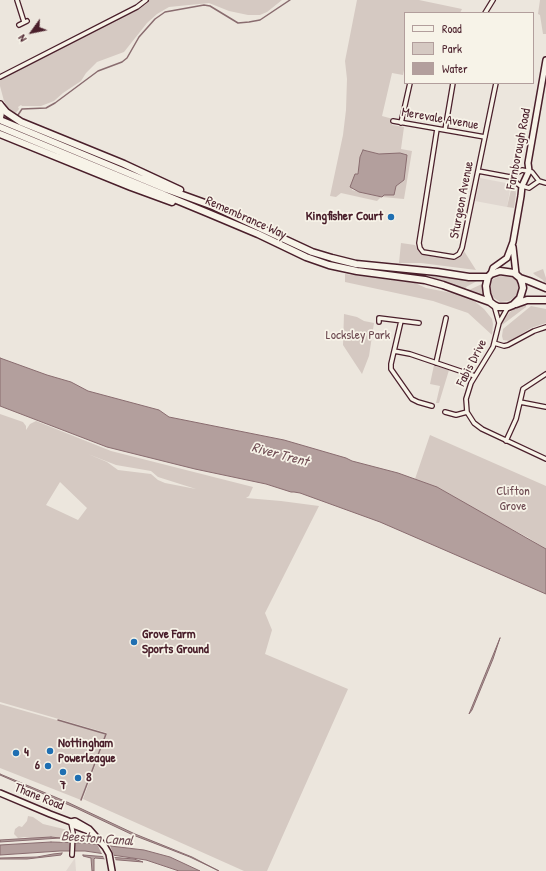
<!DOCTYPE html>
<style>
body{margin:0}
#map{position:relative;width:546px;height:871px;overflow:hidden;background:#ece6dd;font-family:"Patrick Hand",sans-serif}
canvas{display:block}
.legend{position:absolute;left:404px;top:12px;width:130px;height:72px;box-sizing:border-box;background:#f7f3e8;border:1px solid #b29e9c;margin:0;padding:5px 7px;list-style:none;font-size:12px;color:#4a1f2b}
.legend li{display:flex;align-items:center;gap:8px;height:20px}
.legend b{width:20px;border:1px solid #b29e9c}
.north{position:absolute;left:12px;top:12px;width:40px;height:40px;-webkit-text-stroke:3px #f7f3e8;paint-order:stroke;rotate:237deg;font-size:11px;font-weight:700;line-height:16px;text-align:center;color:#4a1f2b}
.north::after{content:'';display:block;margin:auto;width:14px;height:18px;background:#4a1f2b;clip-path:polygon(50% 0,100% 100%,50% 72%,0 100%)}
</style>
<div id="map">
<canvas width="546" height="871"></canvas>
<ul class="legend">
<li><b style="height:5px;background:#f7f3e8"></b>Road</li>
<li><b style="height:11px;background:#d5c9c2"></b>Park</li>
<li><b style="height:11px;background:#b39f9d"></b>Water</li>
</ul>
<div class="north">N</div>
</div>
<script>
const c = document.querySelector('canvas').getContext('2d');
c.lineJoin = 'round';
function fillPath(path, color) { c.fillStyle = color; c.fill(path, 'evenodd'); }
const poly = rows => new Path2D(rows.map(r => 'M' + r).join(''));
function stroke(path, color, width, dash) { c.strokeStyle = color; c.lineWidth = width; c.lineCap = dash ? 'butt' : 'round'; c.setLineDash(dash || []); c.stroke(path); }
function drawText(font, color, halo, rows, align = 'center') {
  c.font = font + ' "Patrick Hand",sans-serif'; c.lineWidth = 3.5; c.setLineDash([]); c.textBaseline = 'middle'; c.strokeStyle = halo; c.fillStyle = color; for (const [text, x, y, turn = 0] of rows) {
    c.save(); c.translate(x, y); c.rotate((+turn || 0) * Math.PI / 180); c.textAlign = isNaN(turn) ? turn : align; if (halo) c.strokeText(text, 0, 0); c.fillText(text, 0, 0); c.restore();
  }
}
const built = poly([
 [480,178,511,184,507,207,475,201],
 [75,858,76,871,66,871]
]);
const green = poly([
 [149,0,282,0,267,12,260,15,248,15,229,11,209,3,169,7,157,14,147,23,124,52,97,62,86,73,81,81,63,93,54,101,41,106,22,106,21,105,18,107,19,109,14,115,9,110,4,101,0,86,0,78,142,6],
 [357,0,419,0,462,9,460,13,405,13,405,65,403,75,392,73,382,116,393,119,392,125,404,127,401,149,412,151,404,199,382,197,383,195,393,195,396,186,401,182,406,154,379,154,364,150,360,157,360,167,352,190,381,197,377,201,341,193,336,197,330,196,343,135,346,110,347,79,345,61],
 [540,0,546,0,546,34,543,34,540,15,538,14],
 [512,185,515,187,516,194,514,208,507,207],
 [278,239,308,253,327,260,352,266,477,281,466,287,465,289,443,282,365,270,333,263,314,256,278,240],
 [401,243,415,245,420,253,425,255,455,260,462,256,464,251,476,270,421,263,399,263],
 [543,269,546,278,546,283,544,283,543,280,535,275,533,273],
 [345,274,415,283,426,288,457,294,473,300,484,309,492,319,493,324,492,335,468,313,433,301,345,282],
 [500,276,514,277,518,282,519,289,517,295,509,301,500,302,494,298,490,293,490,286,491,280],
 [482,284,484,295,469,290],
 [526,304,526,307,502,325,503,320,510,312,517,307],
 [531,306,546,309,546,323,531,328,510,341,503,340,502,336,503,329],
 [344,314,357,317,364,321,374,323,369,356,362,374,343,345],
 [434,365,449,370,439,403,436,403,440,386,430,384],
 [0,414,23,422,26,426,26,430,30,424,36,421,111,451,253,487,249,496,246,498,281,501,319,506,265,613,272,630,265,654,348,689,267,871,244,871,83,799,106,736,81,800,0,768,0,704,106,734,107,733,0,702],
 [88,454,116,465,151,471,158,477,196,489,165,483,158,480,151,474,118,470,107,462],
 [60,482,87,508,78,520,46,505],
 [430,435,546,486,546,549,527,537,488,517,441,489,415,479],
 [28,816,33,817,43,824,68,830,68,836,60,838,31,838,24,837,18,838,14,834,15,829,19,826,22,827,27,821]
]);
const water = poly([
 [363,150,379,154,400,153,407,155,404,180,396,186,394,195,384,195,382,197,359,192,350,187,355,174,358,174,360,157,363,150],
 [0,358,47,375,71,382,88,391,159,410,169,417,284,440,346,458,352,461,398,473,437,487,546,549,546,594,380,522,300,493,294,492,291,492,266,484,195,469,107,447,0,406,0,358],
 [500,638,493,659,472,710,469,714,500,638],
 [0,774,67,802,135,834,192,857,219,871,190,857,133,835,76,808,0,775,0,774],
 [51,837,60,838,0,842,0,840,51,837],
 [51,842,85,843,144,850,170,857,200,871,179,871,146,860,85,851,60,851,0,855,0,845,51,842],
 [62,853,61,855,27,859,0,859,0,858,37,857,53,854,62,853],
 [83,855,134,859,143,862,95,858,94,859,94,871,92,871,91,858,83,856,83,855]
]);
const pier = poly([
 [96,842,109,843,116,861,105,860]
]);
const stream = poly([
 [18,115,22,109,46,108,55,103,98,71,122,62,127,58,139,37,155,19,165,12,204,5,210,6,238,23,249,22,260,20,290,0],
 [58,720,106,734,81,800]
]);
const street = poly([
 [17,0,24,22],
 [485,13,493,0],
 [19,25,27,21],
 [0,77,137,7,146,0],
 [393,121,485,137],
 [401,123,410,83],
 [437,129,419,243,420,248,423,252,454,257,459,254,462,248,496,83],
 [445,130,453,83],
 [478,171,510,177,519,185,529,188,539,181],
 [510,177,522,170,532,172,539,181,546,183],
 [494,305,499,323],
 [508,307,499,323,493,347,471,383,466,399,467,412,474,423,482,429,546,459],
 [401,321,391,364,391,369,412,399,418,402,432,406],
 [379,322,379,318,419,323],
 [494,343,504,346,508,345,534,331,546,327],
 [394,351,410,354,475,376],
 [436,363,446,318],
 [520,402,546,407],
 [445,412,456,415,467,412],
 [506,441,516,419,523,389,546,374],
 [71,823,73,833,72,855]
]);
const secondary = poly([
 [513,247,516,274],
 [491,274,493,268,507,258,513,242,521,196,522,186,529,171,528,163,546,60],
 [0,793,50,814,71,822,75,821,89,829,105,847,109,854,112,871],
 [71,822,75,826,91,832]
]);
const primary = poly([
 [0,119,1,114,0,104]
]);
const highway = poly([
 [1,106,6,112,21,122,124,164,180,190],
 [0,120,166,189,213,206,312,252,332,258,356,264,437,272,469,277,488,277],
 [0,127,208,213,258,234,306,257,329,265,357,271,425,280,443,285,490,302],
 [0,134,131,187,172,202],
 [500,271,514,273,520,278,522,283,523,288,520,298,513,305,508,307,498,307,494,305,490,302,487,294,486,286,488,277,491,274,500,271],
 [520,278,529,281,546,288],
 [516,304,527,300,546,300]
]);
const markers = [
 [391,217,4,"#1f6fb2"],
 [134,642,4,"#1f6fb2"],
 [50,751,4,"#1f6fb2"],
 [16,753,4,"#1f6fb2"],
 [48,766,4,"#1f6fb2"],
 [63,772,4,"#1f6fb2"],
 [78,778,4,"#1f6fb2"]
];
const streetNames = [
 ["Merevale Avenue",440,119,10],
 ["Farnborough Road",519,149,-79],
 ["Sturgeon Avenue",462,200,-79],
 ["Remembrance Way",246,218,24],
 ["Fabis Drive",472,363,-63],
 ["Thane Road",39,797,22]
];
const poiNames = [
 ["Kingfisher Court",383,217,"right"],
 ["Grove Farm",142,635],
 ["Sports Ground",142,650],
 ["Nottingham",58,744],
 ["Powerleague",58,759],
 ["4",24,753],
 ["6",40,766,"right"],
 ["8",86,778],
 ["7",63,786,"center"]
];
const parkNames = [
 ["Locksley Park",358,336],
 ["Clifton",513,492],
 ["Grove",513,507]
];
const waterNames = [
 ["River Trent",280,455,15],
 ["Beeston Canal",97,839,4]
];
fillPath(built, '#e0d7d0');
fillPath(green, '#d5c9c2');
fillPath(water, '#b39f9d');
stroke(water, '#896c6f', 1);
fillPath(pier, '#ece6dd');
stroke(stream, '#896c6f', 1.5);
stroke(street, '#4a1f2b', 6);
stroke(secondary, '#4a1f2b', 8);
stroke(primary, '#4a1f2b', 8);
stroke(highway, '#4a1f2b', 9);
stroke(street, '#f7f3e8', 3.5);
stroke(secondary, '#f7f3e8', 5);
stroke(primary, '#f7f3e8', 5.5);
stroke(highway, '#f7f3e8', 6);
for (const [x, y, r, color] of markers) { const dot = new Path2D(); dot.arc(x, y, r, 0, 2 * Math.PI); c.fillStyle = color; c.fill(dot); stroke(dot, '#f7f3e8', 1.5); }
drawText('13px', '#4a1f2b', '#f7f3e8', streetNames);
drawText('bold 13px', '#4a1f2b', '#f7f3e8', poiNames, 'left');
drawText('13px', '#6d4a51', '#f7f3e8', parkNames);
drawText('italic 14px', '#6f4c53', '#f7f3e8', waterNames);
</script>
